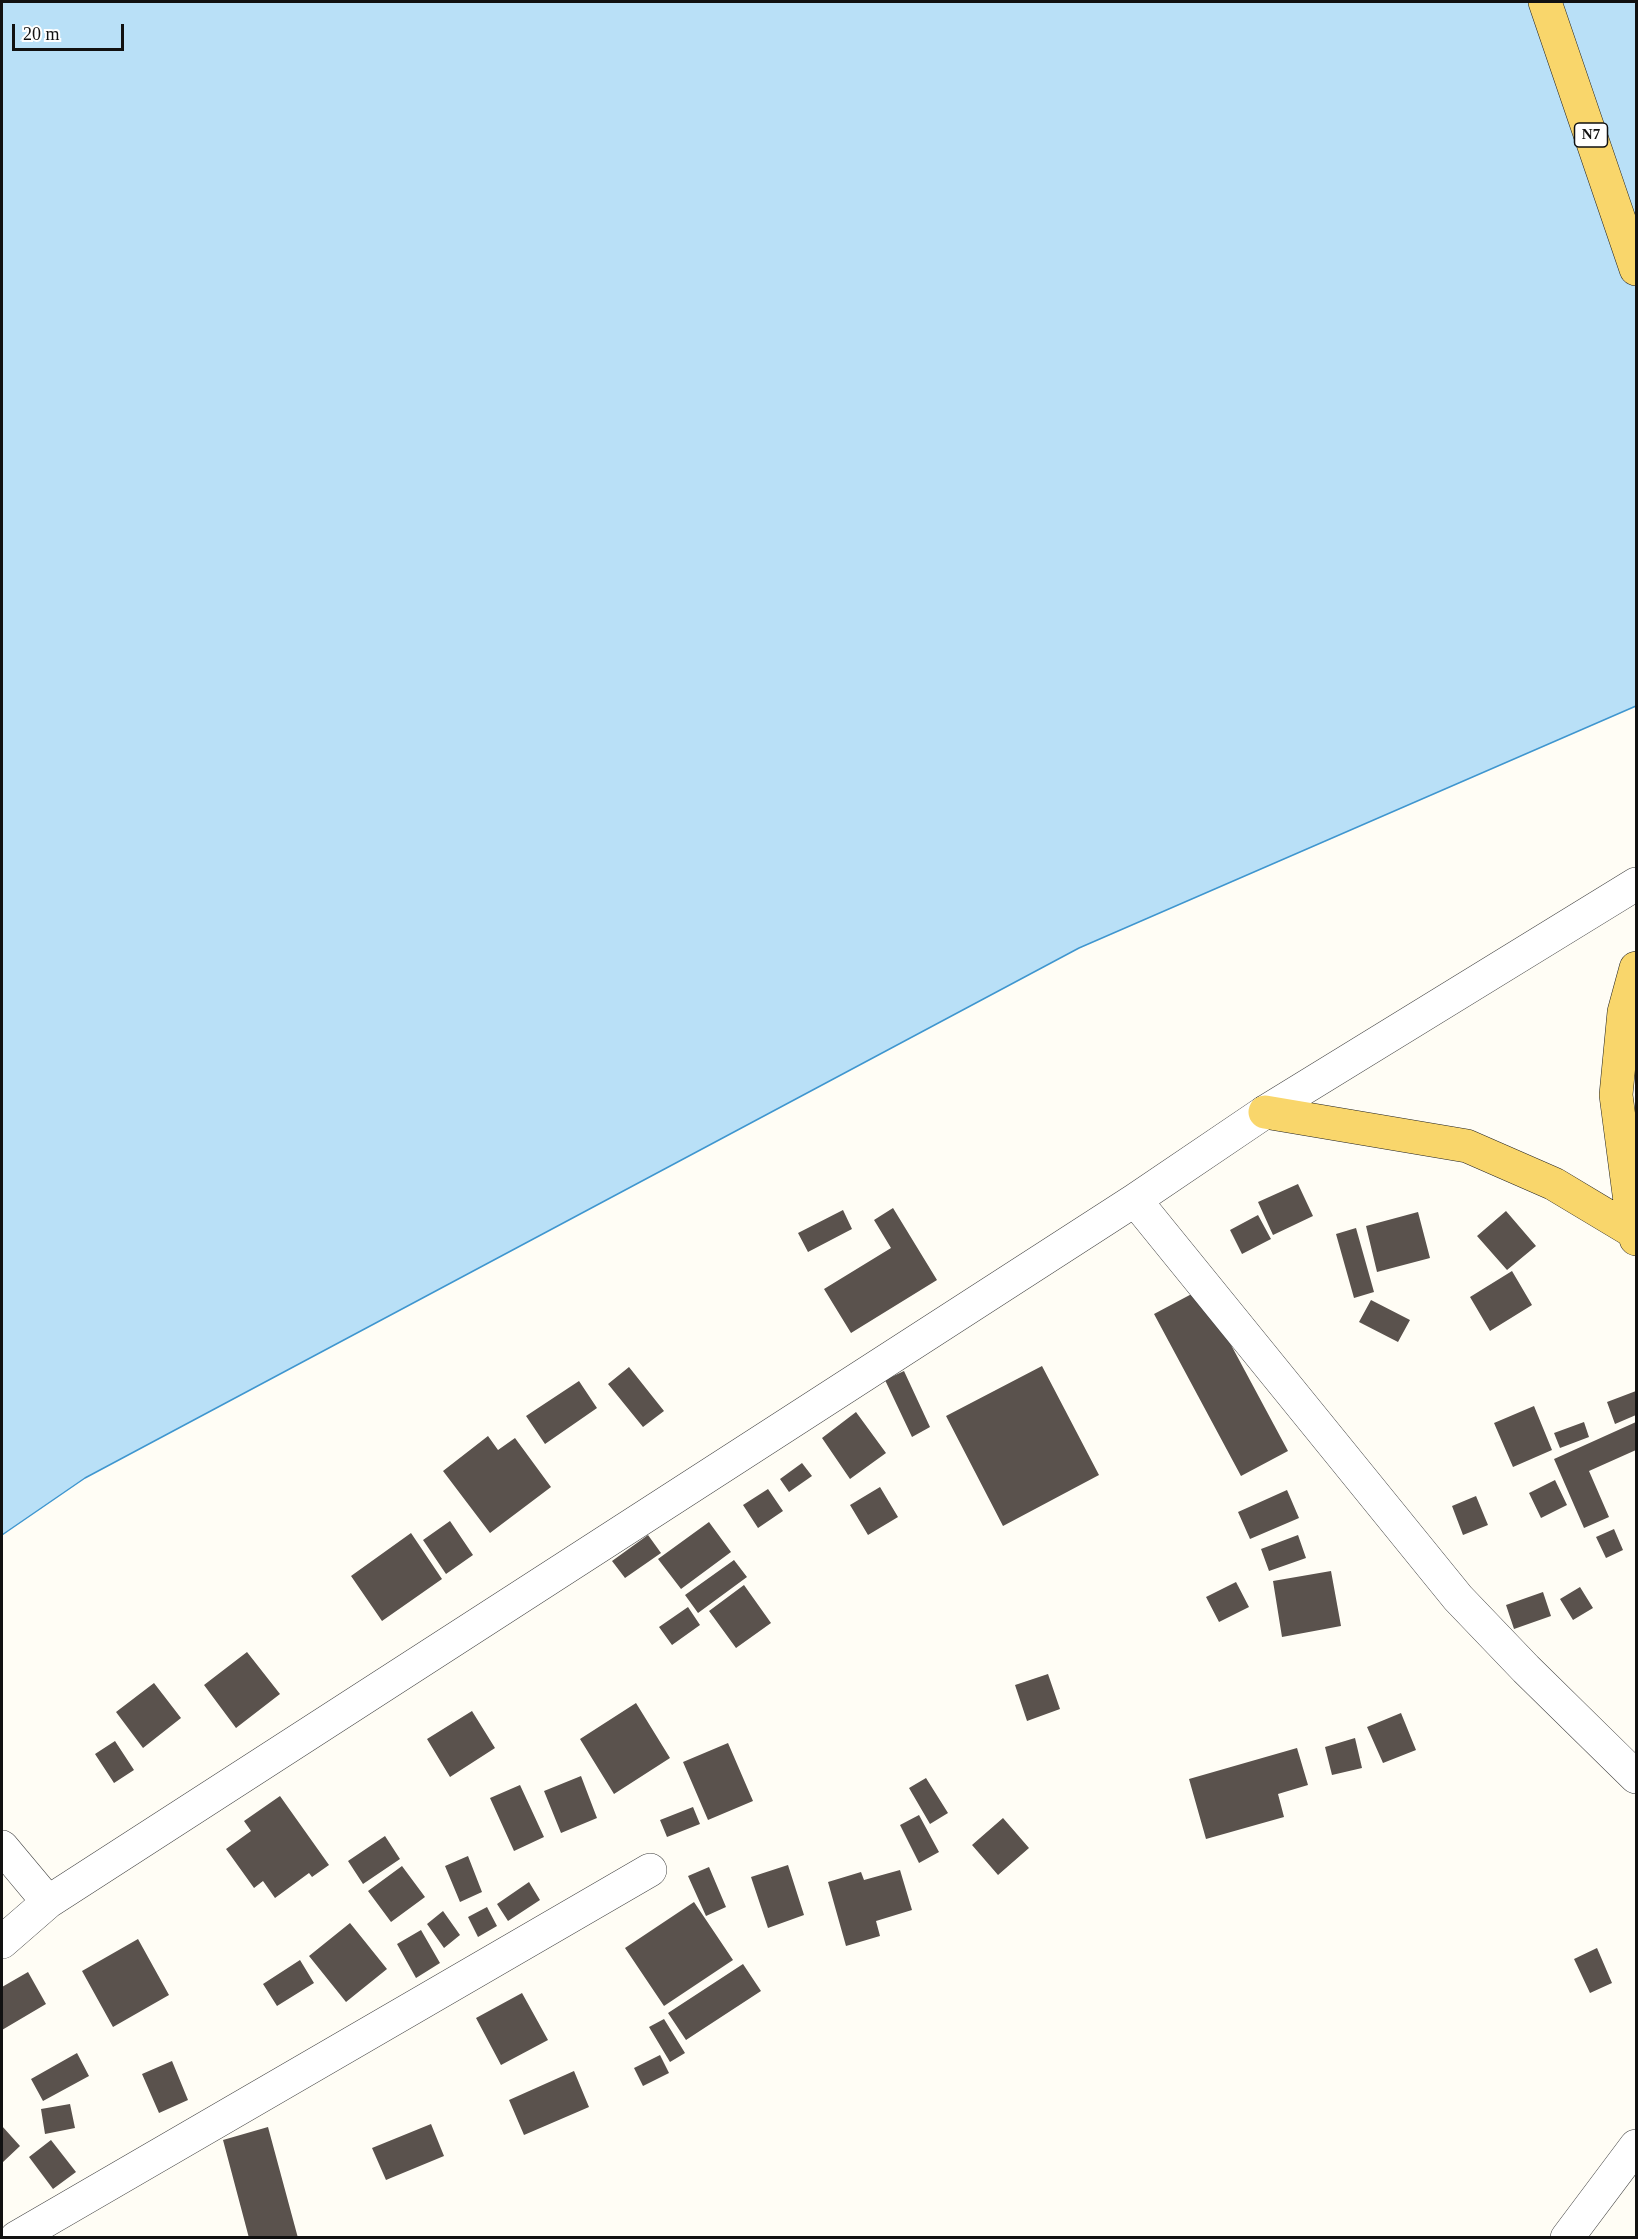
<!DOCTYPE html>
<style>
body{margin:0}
#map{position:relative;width:1638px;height:2239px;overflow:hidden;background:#fffdf5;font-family:Georgia,serif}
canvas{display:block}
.frame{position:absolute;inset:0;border:3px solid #111;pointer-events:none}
.scale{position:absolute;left:12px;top:24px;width:112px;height:27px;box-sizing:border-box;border:3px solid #111;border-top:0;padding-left:8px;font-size:18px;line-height:21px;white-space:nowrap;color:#111;-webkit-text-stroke:4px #fff;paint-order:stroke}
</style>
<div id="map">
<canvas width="1638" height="2239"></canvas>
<div class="frame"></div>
<div class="scale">20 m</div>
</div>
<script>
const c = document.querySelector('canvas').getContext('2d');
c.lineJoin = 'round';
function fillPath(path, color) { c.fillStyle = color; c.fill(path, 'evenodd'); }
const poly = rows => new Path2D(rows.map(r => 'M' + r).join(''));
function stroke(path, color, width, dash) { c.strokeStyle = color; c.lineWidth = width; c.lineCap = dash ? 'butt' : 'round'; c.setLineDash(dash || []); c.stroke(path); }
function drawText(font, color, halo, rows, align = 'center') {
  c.font = font + ' Georgia,serif'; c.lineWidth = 6; c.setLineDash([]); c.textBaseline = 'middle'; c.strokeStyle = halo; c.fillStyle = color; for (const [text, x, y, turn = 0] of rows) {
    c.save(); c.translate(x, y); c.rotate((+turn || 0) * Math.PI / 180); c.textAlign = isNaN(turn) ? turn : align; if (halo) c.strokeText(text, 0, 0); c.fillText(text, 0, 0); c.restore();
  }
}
const water = poly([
 [2,2,1636,2,1636,706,1079,948,85,1478,2,1535,2,2]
]);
const building = poly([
 [1298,1184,1313,1216,1273,1235,1258,1202],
 [893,1208,937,1280,851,1333,824,1289,891,1248,874,1220],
 [843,1210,852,1229,808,1252,798,1233],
 [1506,1211,1536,1246,1507,1270,1477,1236],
 [1418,1212,1430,1258,1377,1272,1366,1226],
 [1258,1215,1271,1239,1242,1254,1230,1230],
 [1356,1228,1374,1292,1354,1298,1336,1234],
 [1512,1271,1532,1305,1490,1331,1470,1297],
 [1201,1289,1288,1451,1241,1476,1154,1314],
 [1371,1300,1410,1320,1398,1342,1359,1322],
 [1042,1366,1099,1475,1003,1526,946,1416],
 [629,1367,664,1411,643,1427,608,1384],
 [904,1371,930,1427,912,1437,885,1380],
 [579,1381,597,1408,545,1444,526,1416],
 [1636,1391,1636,1415,1615,1424,1607,1402],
 [1534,1406,1552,1450,1513,1467,1494,1423],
 [856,1412,886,1453,850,1479,822,1438],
 [1584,1422,1589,1437,1560,1448,1554,1433],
 [1636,1422,1636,1450,1589,1471,1609,1517,1584,1528,1554,1459],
 [488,1436,498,1450,515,1438,551,1487,490,1533,443,1471],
 [802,1463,812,1476,789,1492,780,1479],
 [1555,1480,1567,1505,1541,1518,1529,1493],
 [880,1487,898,1517,868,1535,850,1505],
 [768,1489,783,1511,758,1528,743,1505],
 [1287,1490,1299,1518,1250,1539,1238,1512],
 [1476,1496,1488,1525,1463,1535,1452,1506],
 [450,1521,473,1555,446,1574,423,1540],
 [709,1522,731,1552,681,1589,658,1559],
 [1614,1529,1623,1550,1606,1558,1596,1537],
 [411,1533,442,1579,382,1621,351,1576],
 [648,1535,661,1553,625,1578,612,1561],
 [1298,1535,1306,1558,1269,1571,1261,1549],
 [734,1560,747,1577,698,1613,685,1595],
 [1331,1571,1341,1626,1282,1637,1273,1581],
 [1236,1582,1249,1607,1219,1622,1206,1597],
 [744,1585,771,1623,736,1648,709,1611],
 [1580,1587,1593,1608,1573,1620,1560,1599],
 [1543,1592,1551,1616,1514,1629,1506,1605],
 [688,1607,700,1625,672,1645,659,1627],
 [247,1652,280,1694,236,1728,204,1685],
 [1048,1674,1060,1709,1027,1721,1015,1685],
 [154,1683,181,1718,143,1748,116,1712],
 [636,1703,670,1758,614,1794,580,1739],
 [472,1711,495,1748,450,1777,427,1739],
 [1401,1713,1416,1750,1383,1763,1367,1727],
 [1355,1738,1362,1768,1332,1775,1325,1747],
 [115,1741,134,1770,114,1783,95,1754],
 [728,1743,753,1801,708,1820,683,1762],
 [1297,1748,1308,1785,1278,1794,1284,1817,1206,1839,1189,1779],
 [581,1776,597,1818,561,1833,544,1791],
 [926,1778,948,1813,930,1824,909,1788],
 [520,1785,544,1837,514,1851,490,1798],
 [280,1796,329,1865,312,1877,309,1873,275,1898,263,1881,254,1888,226,1849,251,1831,244,1821],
 [693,1807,700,1824,667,1837,660,1820],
 [919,1815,939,1852,919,1863,900,1825],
 [1003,1818,1029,1848,998,1875,972,1845],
 [385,1836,400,1859,363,1884,348,1861],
 [468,1856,482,1892,460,1902,445,1866],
 [788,1865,804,1915,768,1928,751,1877],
 [402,1866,425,1897,391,1922,368,1891],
 [709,1867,726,1907,706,1916,688,1876],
 [900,1870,912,1910,876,1921,880,1936,846,1946,828,1882,861,1872,864,1880],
 [529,1882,540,1900,508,1921,497,1904],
 [694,1902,733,1960,664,2006,625,1948],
 [487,1907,497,1926,478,1937,468,1917],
 [443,1911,460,1935,444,1948,427,1924],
 [350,1923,387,1969,346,2002,309,1956],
 [421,1930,440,1963,416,1978,397,1944],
 [138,1939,169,1995,113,2027,82,1971],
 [1597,1948,1612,1983,1590,1993,1574,1959],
 [300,1960,314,1983,277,2006,263,1984],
 [743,1964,761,1991,686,2040,668,2013],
 [28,1972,46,2004,2,2030,2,1987],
 [522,1993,548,2040,501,2065,476,2018],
 [664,2019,685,2053,670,2062,649,2027],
 [77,2053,89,2076,43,2101,31,2079],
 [660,2055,669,2073,643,2086,634,2068],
 [172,2061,188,2100,159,2113,142,2074],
 [574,2071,589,2107,524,2135,509,2100],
 [70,2104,75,2128,45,2134,41,2109],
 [431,2124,444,2156,386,2180,372,2148],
 [2,2126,20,2146,2,2163],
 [268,2127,298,2238,249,2238,223,2140],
 [51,2140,76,2172,53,2189,29,2157]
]);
const street = poly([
 [1135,1200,1458,1598,1526,1669,1636,1777],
 [2,1847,48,1902],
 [2,1942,48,1902,1135,1200,1265,1112,1636,884],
 [16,2238,650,1870],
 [1567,2238,1636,2146]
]);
const primary = poly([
 [1545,2,1636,269],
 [1265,1112,1467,1146,1554,1184,1634,1232,1636,1239],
 [1634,1232,1616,1095,1624,1012,1636,968]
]);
const shields = [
 [1591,135,33]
];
const shieldNames = [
 ["N7",1591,135]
];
fillPath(water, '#b9e0f7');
stroke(water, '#3f96cf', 1.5);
fillPath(building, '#5a524d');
stroke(street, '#444', 34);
stroke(primary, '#222', 34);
stroke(street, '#fff', 33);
stroke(primary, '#f9d66b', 33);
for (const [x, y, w] of shields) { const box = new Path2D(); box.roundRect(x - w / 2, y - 12, w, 24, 4.5); c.fillStyle = '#fff'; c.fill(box); stroke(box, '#111', 1.5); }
drawText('bold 15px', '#111', null, shieldNames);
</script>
